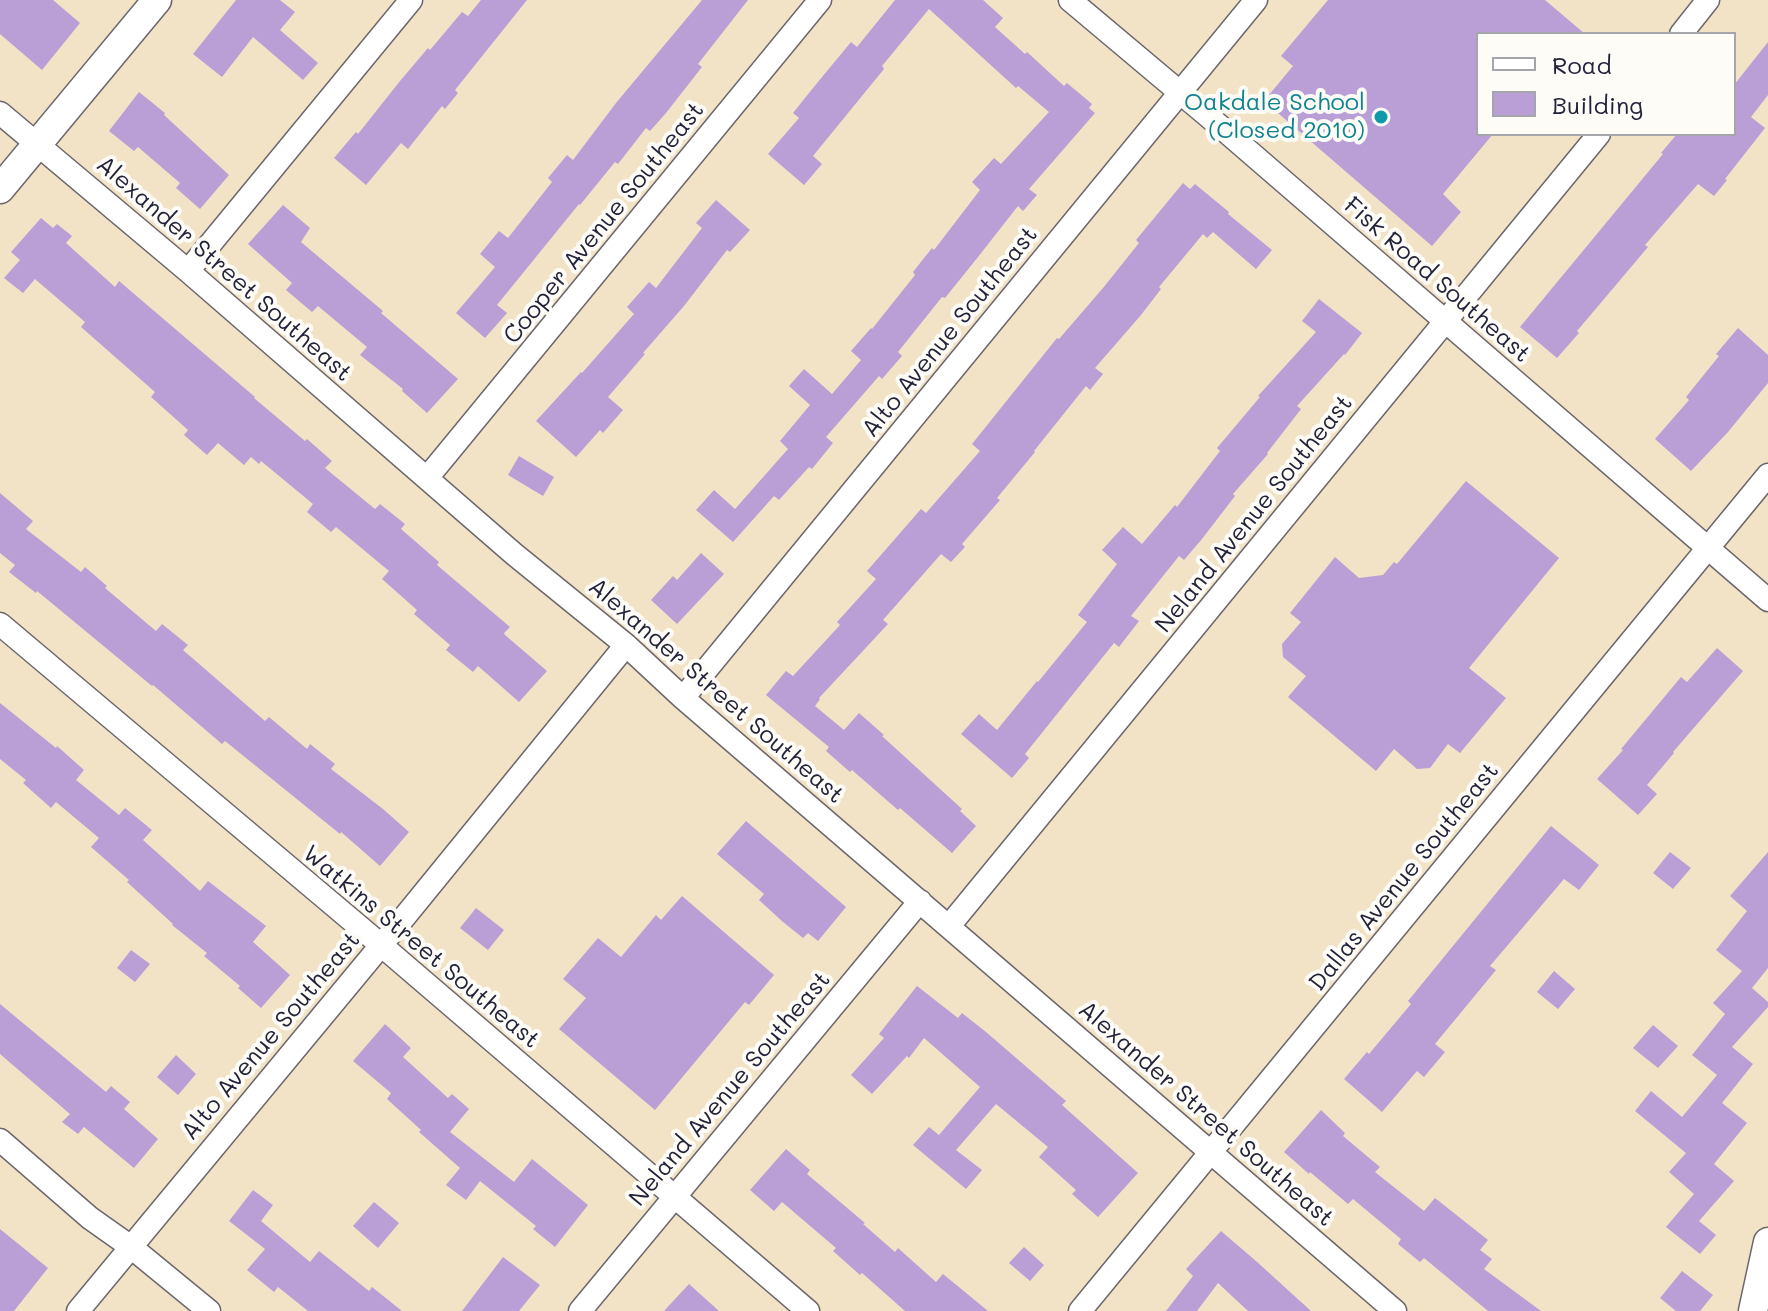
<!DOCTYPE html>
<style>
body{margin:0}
#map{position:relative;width:1768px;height:1311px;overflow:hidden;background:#f2e3c7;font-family:Mali,sans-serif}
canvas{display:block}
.legend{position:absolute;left:1476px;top:32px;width:260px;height:104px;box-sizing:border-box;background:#fdfcf7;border:2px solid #a5a5ac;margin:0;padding:10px 14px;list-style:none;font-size:24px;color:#22223b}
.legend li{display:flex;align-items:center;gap:16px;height:40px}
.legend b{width:40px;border:2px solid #a5a5ac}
</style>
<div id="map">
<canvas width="1768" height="1311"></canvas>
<ul class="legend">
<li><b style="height:10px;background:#fff"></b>Road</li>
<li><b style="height:22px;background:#ba9ed6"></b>Building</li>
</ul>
</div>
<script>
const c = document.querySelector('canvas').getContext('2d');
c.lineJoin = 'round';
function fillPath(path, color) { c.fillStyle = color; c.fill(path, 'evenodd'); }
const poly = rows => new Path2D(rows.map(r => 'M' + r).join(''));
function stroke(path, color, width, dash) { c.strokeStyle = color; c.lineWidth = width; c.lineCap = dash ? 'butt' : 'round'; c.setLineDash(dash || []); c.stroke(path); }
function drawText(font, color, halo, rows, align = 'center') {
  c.font = font + ' Mali,sans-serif'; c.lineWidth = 8; c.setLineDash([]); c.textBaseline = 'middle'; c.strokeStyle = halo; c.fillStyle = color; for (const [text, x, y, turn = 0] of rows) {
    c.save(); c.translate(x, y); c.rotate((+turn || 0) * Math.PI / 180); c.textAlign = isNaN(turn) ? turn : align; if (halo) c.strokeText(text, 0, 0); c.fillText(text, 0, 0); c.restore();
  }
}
const building = poly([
 [0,0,53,0,80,23,42,70,0,34],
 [236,0,280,0,295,12,280,30,318,63,303,80,253,37,222,77,193,54],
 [481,0,527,0,455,90,458,93,445,109,442,106,408,149,401,143,366,185,334,158,356,132,358,134,400,81,428,48,430,50,462,12,468,16],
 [702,0,748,0,698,64,702,67,666,113,650,131,646,128,618,164,615,162,580,205,579,204,497,305,507,313,485,338,456,313,495,267,480,254,499,231,508,238,552,182,548,178,567,155,573,160,616,103],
 [895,0,983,0,1003,18,995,27,1025,54,1027,52,1064,86,1067,83,1092,104,1089,108,1095,113,1029,189,1037,195,1023,211,1018,206,978,257,945,298,942,297,898,352,902,356,882,379,879,376,826,437,833,443,812,469,809,467,779,500,774,496,733,542,696,510,714,490,735,509,788,449,780,441,810,405,789,386,804,369,832,394,861,360,851,351,871,328,872,329,915,275,913,272,932,248,934,250,980,190,972,182,994,158,1001,164,1049,112,1018,86,1016,88,929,9,882,66,884,69,813,156,822,164,804,185,768,154,799,118,793,113,813,88,851,42,857,47],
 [1328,0,1545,0,1585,34,1478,34,1478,134,1493,134,1443,194,1461,212,1432,246,1264,101,1293,66,1281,56],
 [1768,42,1768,95,1751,117,1765,128,1725,179,1727,180,1714,196,1698,184,1645,245,1648,247,1577,331,1579,333,1557,358,1520,327,1663,154,1661,153,1677,134,1734,134,1734,85],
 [139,92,165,113,164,115,229,175,200,209,176,188,180,183,138,147,134,151,109,131],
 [1183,183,1190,189,1195,184,1229,212,1228,214,1272,250,1256,269,1213,232,1207,238,1203,234,1159,287,1161,289,1141,315,1095,368,1103,374,1090,390,1086,386,1034,451,1035,452,997,498,1000,500,962,544,965,547,951,562,941,554,883,620,888,624,819,698,820,699,815,706,844,730,859,713,884,735,882,736,962,809,960,811,976,826,952,853,900,808,898,810,852,770,850,772,826,751,829,747,766,695,786,671,793,676,840,625,837,622,876,579,867,571,921,509,926,513,980,451,972,444,1057,338,1059,339,1103,288,1139,243,1136,240],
 [716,200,750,230,730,252,727,250,684,306,643,353,645,354,608,397,623,410,603,433,600,430,576,457,536,421,581,372,582,373,634,314,627,307,649,282,656,288,702,228,696,223],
 [283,205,310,228,301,242,383,311,381,313,458,379,427,413,402,391,403,389,360,355,367,347,318,306,312,312,286,290,292,283,248,244],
 [41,218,53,228,57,224,72,236,66,243,115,287,119,281,255,397,254,398,305,441,307,439,332,461,325,468,375,509,380,504,405,524,401,529,439,562,437,565,510,627,504,633,505,635,547,671,519,702,478,666,473,672,446,650,450,645,414,614,417,610,382,579,389,571,336,527,331,532,307,512,313,504,261,461,259,464,251,457,244,465,218,443,207,455,184,435,188,430,151,397,155,392,81,327,85,322,35,279,23,293,4,278,20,260,11,252],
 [1319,299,1362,333,1345,355,1344,354,1297,406,1301,409,1267,453,1268,454,1233,494,1235,496,1202,539,1184,560,1179,556,1131,616,1139,621,1119,647,1114,643,1025,754,1029,758,1012,778,961,734,979,714,997,730,1037,681,1038,682,1087,622,1078,615,1117,564,1102,550,1123,527,1142,544,1175,505,1177,507,1220,451,1217,448,1260,397,1258,396,1316,332,1302,321],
 [1738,328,1768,355,1768,383,1728,432,1691,471,1655,439,1689,400,1686,397,1719,356,1716,354],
 [519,456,554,477,543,496,508,475],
 [1466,481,1559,558,1469,668,1506,698,1460,753,1448,744,1430,768,1417,769,1394,749,1376,771,1288,697,1306,676,1283,657,1282,644,1301,622,1290,613,1335,557,1359,578,1383,575,1394,562,1397,564],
 [0,493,33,521,26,529,81,572,85,567,107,586,105,588,156,631,162,624,188,645,183,650,265,721,269,717,307,749,310,744,335,764,331,769,383,809,409,832,380,866,341,832,340,834,225,741,222,744,153,685,152,686,37,591,36,593,9,572,15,565,0,553],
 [701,553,724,574,677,624,651,600,673,576,677,580],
 [1717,648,1743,671,1673,752,1674,753,1647,785,1657,794,1638,815,1597,779,1623,750,1621,749,1681,677,1687,682],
 [0,703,56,748,57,746,84,770,76,780,119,815,125,808,152,830,143,840,200,891,208,881,266,926,253,942,290,975,261,1008,238,988,240,986,204,956,207,953,172,925,173,924,127,882,129,880,91,847,99,838,56,802,51,808,23,783,26,780,0,759],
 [746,821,846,907,818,941,808,933,803,938,783,922,759,900,764,894,717,854],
 [1551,826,1599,865,1579,890,1564,879,1490,966,1496,970,1435,1044,1445,1052,1424,1077,1417,1071,1382,1112,1344,1079,1367,1052,1369,1054,1411,1004,1408,1001],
 [1670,852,1691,868,1673,889,1653,873],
 [1768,852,1768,968,1752,988,1768,1002,1768,1007,1732,1047,1753,1064,1722,1103,1747,1123,1714,1164,1734,1181,1699,1221,1716,1235,1700,1254,1666,1227,1694,1194,1669,1172,1686,1153,1635,1111,1651,1091,1682,1117,1717,1075,1692,1055,1725,1014,1713,1003,1742,971,1716,950,1747,911,1730,896],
 [682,896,774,975,749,1005,745,1002,655,1110,559,1029,586,998,563,979,598,938,621,957,656,915,661,920],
 [476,908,504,930,488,950,460,928],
 [131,950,150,964,135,982,117,968],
 [1554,971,1575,989,1558,1009,1537,992],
 [917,986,958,1018,962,1013,986,1032,1066,1101,1062,1105,1138,1173,1098,1217,1072,1194,1076,1190,1039,1157,1048,1147,996,1104,956,1150,982,1170,966,1189,913,1145,929,1127,939,1135,980,1087,924,1038,909,1058,907,1056,872,1094,851,1075,884,1038,879,1034],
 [0,1004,106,1092,111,1086,130,1102,124,1109,158,1139,134,1168,84,1127,78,1134,62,1122,70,1114,0,1054],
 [385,1024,411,1048,403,1057,448,1098,452,1094,469,1109,450,1132,514,1182,532,1159,588,1205,555,1247,533,1229,536,1226,480,1181,466,1200,446,1185,460,1168,419,1132,421,1130,387,1099,391,1093,353,1061],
 [1653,1025,1678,1046,1658,1068,1633,1048],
 [176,1055,196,1074,178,1095,157,1077],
 [1321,1110,1345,1133,1343,1136,1380,1167,1375,1172,1424,1211,1435,1198,1488,1240,1480,1250,1492,1259,1484,1269,1541,1311,1488,1311,1424,1258,1420,1262,1398,1244,1401,1239,1353,1199,1348,1204,1310,1172,1309,1174,1284,1152],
 [786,1149,810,1170,807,1174,865,1223,863,1224,895,1252,898,1248,936,1282,943,1274,988,1311,905,1311,862,1273,860,1275,833,1251,836,1248,782,1202,774,1211,750,1190],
 [253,1190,273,1205,261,1221,310,1262,319,1251,369,1291,372,1287,402,1311,308,1311,278,1287,274,1292,247,1270,265,1249,229,1221],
 [374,1202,399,1223,378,1248,353,1226],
 [0,1229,48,1268,14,1311,0,1311],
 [1221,1231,1256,1261,1311,1311,1248,1311,1218,1283,1197,1311,1166,1311,1193,1276,1186,1269],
 [1024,1247,1044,1265,1030,1281,1009,1263],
 [503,1257,540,1285,519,1311,462,1311],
 [1682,1271,1713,1295,1700,1311,1676,1311,1660,1298],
 [689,1284,719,1311,664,1311]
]);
const minor = poly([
 [1070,0,1208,116,1768,600],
 [1681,34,1708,0],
 [0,113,188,271,514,554,626,645,683,698,1395,1311],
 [188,271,411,0],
 [427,478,820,0],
 [0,624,381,945,808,1311],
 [683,698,1256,0],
 [949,926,1599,134],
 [0,1140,90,1218,131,1247,209,1311],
 [78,1311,402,920,626,645],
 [580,1311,920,901],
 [1080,1311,1768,475]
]);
const tertiary = poly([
 [0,189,157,0],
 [1753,1311,1768,1242]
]);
const markers = [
 [1381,117,8,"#0f9aa8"]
];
const cultureNames = [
 ["Oakdale School",1365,103],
 ["(Closed 2010)",1365,131]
];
const streetNames = [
 ["Cooper Avenue Southeast",604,223,-51],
 ["Alexander Street Southeast",224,269,41],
 ["Fisk Road Southeast",1437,280,41],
 ["Alto Avenue Southeast",950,332,-51],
 ["Neland Avenue Southeast",1254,514,-51],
 ["Alexander Street Southeast",716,691,41],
 ["Dallas Avenue Southeast",1404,877,-51],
 ["Watkins Street Southeast",421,947,40],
 ["Alto Avenue Southeast",271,1036,-50],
 ["Neland Avenue Southeast",730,1089,-50],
 ["Alexander Street Southeast",1206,1114,41]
];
fillPath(building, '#ba9ed6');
stroke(minor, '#6b666c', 25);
stroke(tertiary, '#6b666c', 31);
stroke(minor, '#fff', 22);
stroke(tertiary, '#fff', 28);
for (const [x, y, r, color] of markers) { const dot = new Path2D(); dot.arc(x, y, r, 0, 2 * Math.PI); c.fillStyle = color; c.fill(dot); stroke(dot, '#fdfcf7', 3); }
drawText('24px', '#0d838f', '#fdfcf7', cultureNames, 'right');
drawText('24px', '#22223b', '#fdfcf7', streetNames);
</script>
